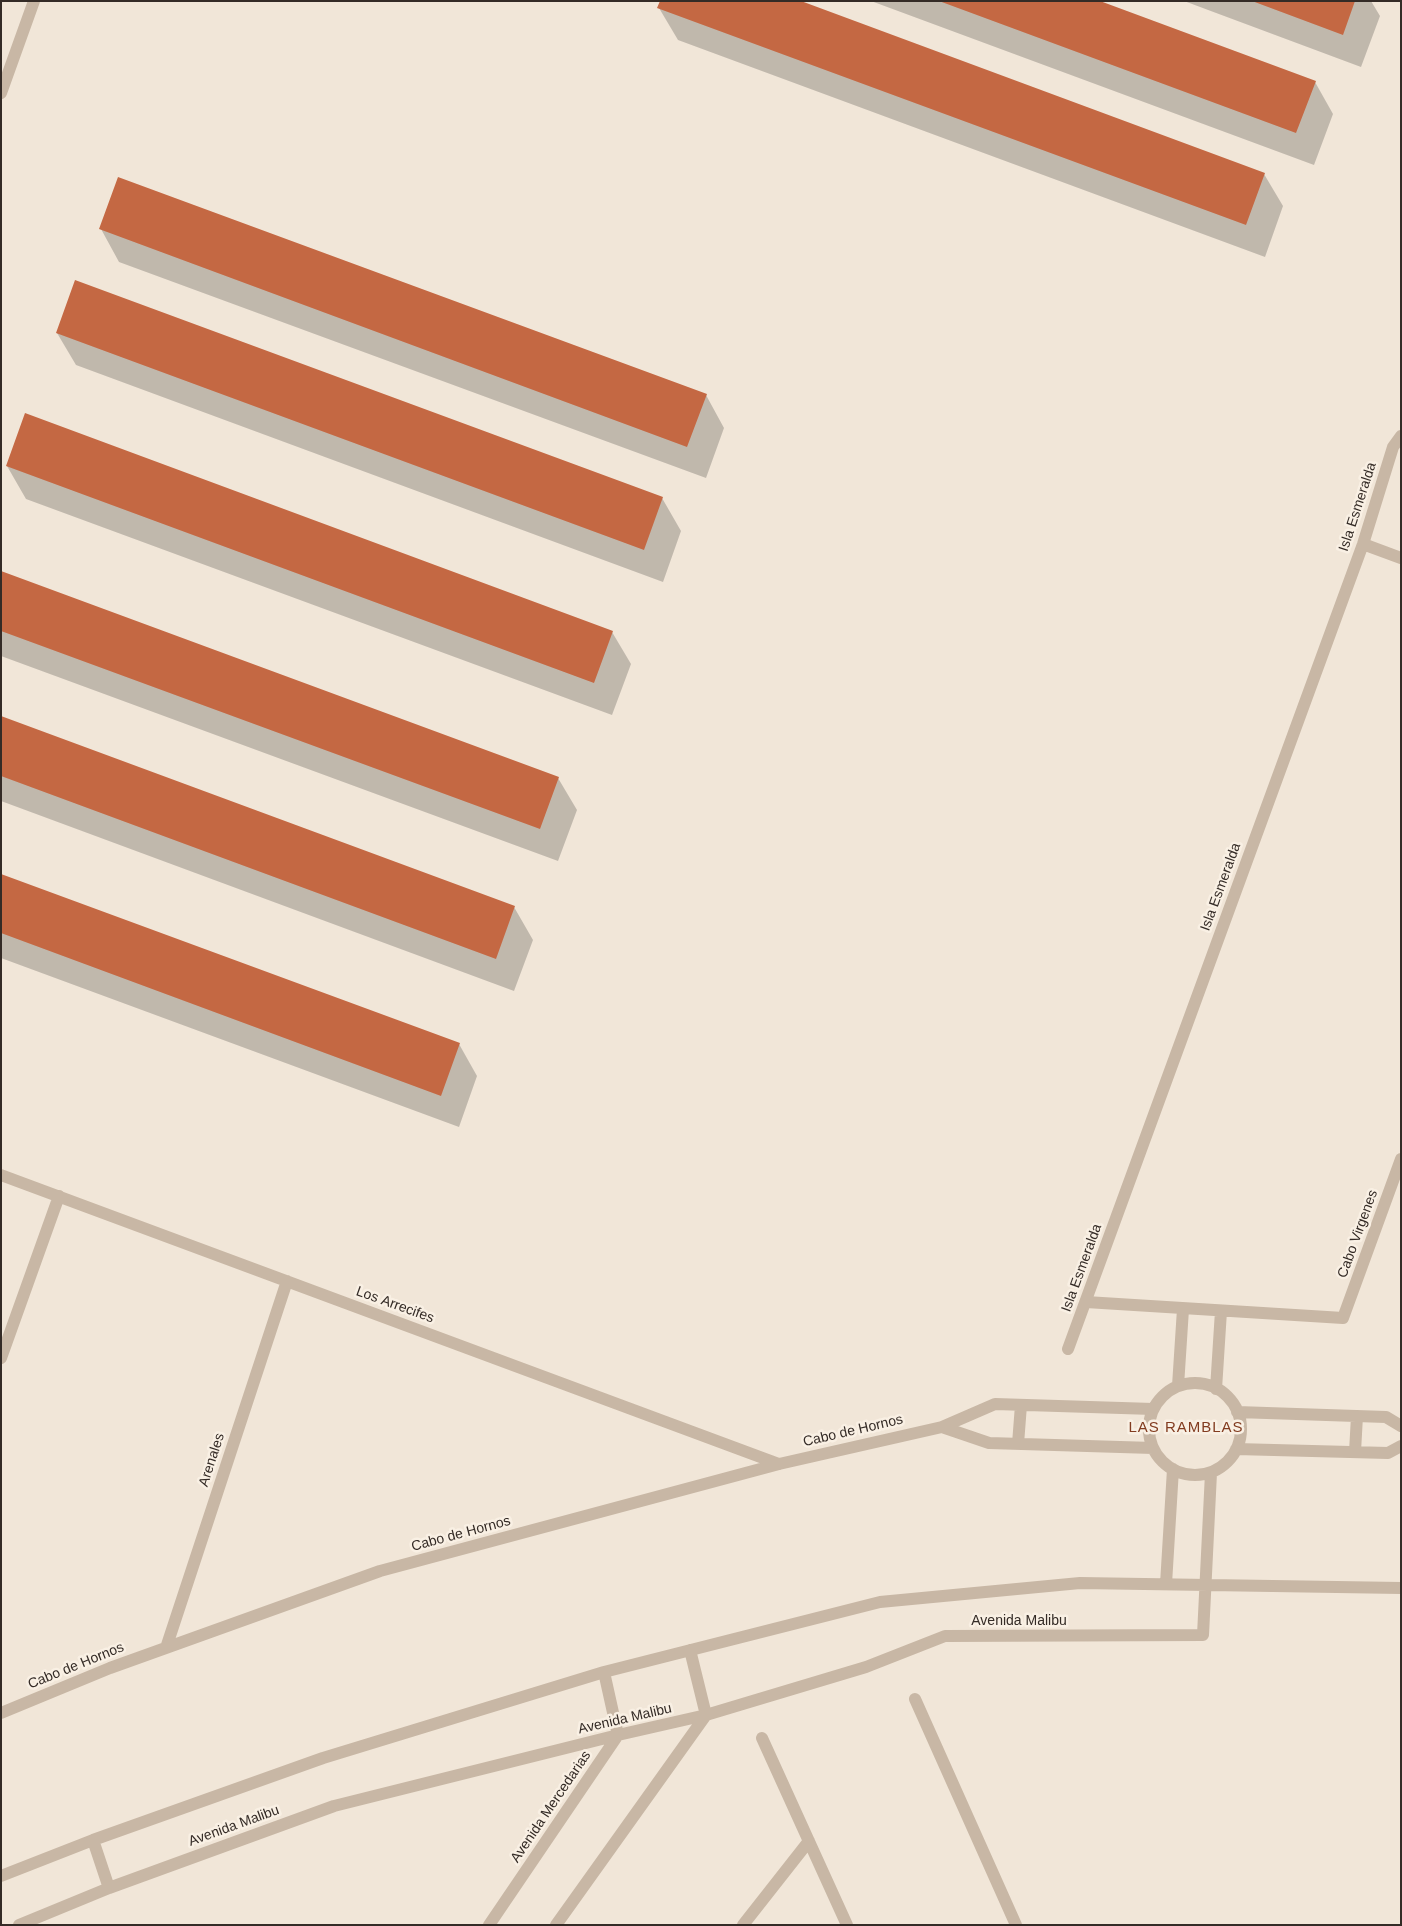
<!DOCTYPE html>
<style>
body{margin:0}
#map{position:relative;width:1402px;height:1926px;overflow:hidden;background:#f1e6d8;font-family:Helvetica,sans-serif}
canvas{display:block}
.frame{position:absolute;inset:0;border:2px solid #342b26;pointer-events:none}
</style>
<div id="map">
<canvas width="1402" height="1926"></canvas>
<div class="frame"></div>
</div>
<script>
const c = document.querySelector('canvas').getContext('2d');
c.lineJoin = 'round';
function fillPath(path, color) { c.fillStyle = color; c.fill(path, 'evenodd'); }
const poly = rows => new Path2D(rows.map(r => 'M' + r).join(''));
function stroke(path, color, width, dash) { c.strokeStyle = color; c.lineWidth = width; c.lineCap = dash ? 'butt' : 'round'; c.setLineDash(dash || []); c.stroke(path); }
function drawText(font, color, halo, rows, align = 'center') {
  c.font = font + ' Helvetica,sans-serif'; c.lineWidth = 5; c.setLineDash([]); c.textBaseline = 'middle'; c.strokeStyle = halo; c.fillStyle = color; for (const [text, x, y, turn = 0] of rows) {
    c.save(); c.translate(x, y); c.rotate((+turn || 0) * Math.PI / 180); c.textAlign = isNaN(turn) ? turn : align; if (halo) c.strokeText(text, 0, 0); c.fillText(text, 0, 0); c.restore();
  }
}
const shadow = poly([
 [871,1,1096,1,1315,82,1333,114,1314,165],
 [1184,1,1371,1,1380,16,1361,67],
 [659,8,1264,174,1283,206,1265,257,678,40],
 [101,229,706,395,724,428,706,478,119,262],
 [76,282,662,498,681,531,663,582,76,365,57,333],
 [7,466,612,632,631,664,612,715,26,499],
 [1,573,558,778,577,810,558,861,1,656],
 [1,718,514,907,533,940,514,991,1,801],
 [1,875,459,1044,477,1076,459,1127,1,958]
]);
const building = poly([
 [660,1,801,1,1265,173,1246,225,657,8],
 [939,1,1100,1,1316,81,1296,133],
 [1252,1,1355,1,1343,35],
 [118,177,707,394,687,447,99,229],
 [75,280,663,497,644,550,56,333],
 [25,413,613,631,594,683,6,466],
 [1,571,559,777,540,829,1,631],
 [1,716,515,906,496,959,1,776],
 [1,874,460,1043,441,1096,1,933]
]);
const street = poly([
 [1,93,34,1],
 [1363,544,1401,558],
 [1,1175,779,1464],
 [1086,1302,1343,1318,1401,1159],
 [1068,1349,1363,544,1393,447,1401,436],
 [1,1358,59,1196],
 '1149 1429a46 46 0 1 1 92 0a46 46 0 1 1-92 0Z',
 [1178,1386,1183,1309],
 [1216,1389,1221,1311],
 [1237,1412,1386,1417,1401,1426],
 [1018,1444,1021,1405],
 [1153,1448,989,1443,942,1427,995,1404,1153,1409],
 [1236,1449,1388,1453,1401,1446],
 [1355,1452,1357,1416],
 [1166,1584,1173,1469],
 [166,1648,287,1281],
 [690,1650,706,1715],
 [915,1699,1016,1925],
 [1,1713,110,1668,380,1571,779,1464,942,1427],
 [762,1738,847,1925],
 [93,1840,109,1888],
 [1,1876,93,1840,323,1758,604,1672,880,1602,1080,1583,1401,1588],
 [19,1925,109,1888,334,1806,618,1735,706,1715,866,1667,945,1636,1203,1635,1211,1473],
 [489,1925,618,1735,604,1672],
 [556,1925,706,1715],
 [743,1925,809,1841]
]);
const streetNames = [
 ["Isla Esmeralda",1358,507,-72],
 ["Isla Esmeralda",1221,887,-70],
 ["Cabo Virgenes",1358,1234,-70],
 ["Isla Esmeralda",1082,1268,-70],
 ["Los Arrecifes",395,1305,20],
 ["Cabo de Hornos",853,1431,-13],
 ["Arenales",212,1460,-72],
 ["Cabo de Hornos",461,1534,-15],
 ["Avenida Malibu",1019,1621],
 ["Cabo de Hornos",76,1666,-22],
 ["Avenida Malibu",625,1719,-13],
 ["Avenida Mercedarias",551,1807,-56],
 ["Avenida Malibu",234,1826,-20]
];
const neighbourhoodNames = [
 ["LAS RAMBLAS",1186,1428]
];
fillPath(shadow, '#0003');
fillPath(building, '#c46843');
stroke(street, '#c8b7a5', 12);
drawText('14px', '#342b26', '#f9f0e4', streetNames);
c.letterSpacing = '1px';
drawText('15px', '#823c20', '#f9f0e4', neighbourhoodNames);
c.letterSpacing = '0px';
</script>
